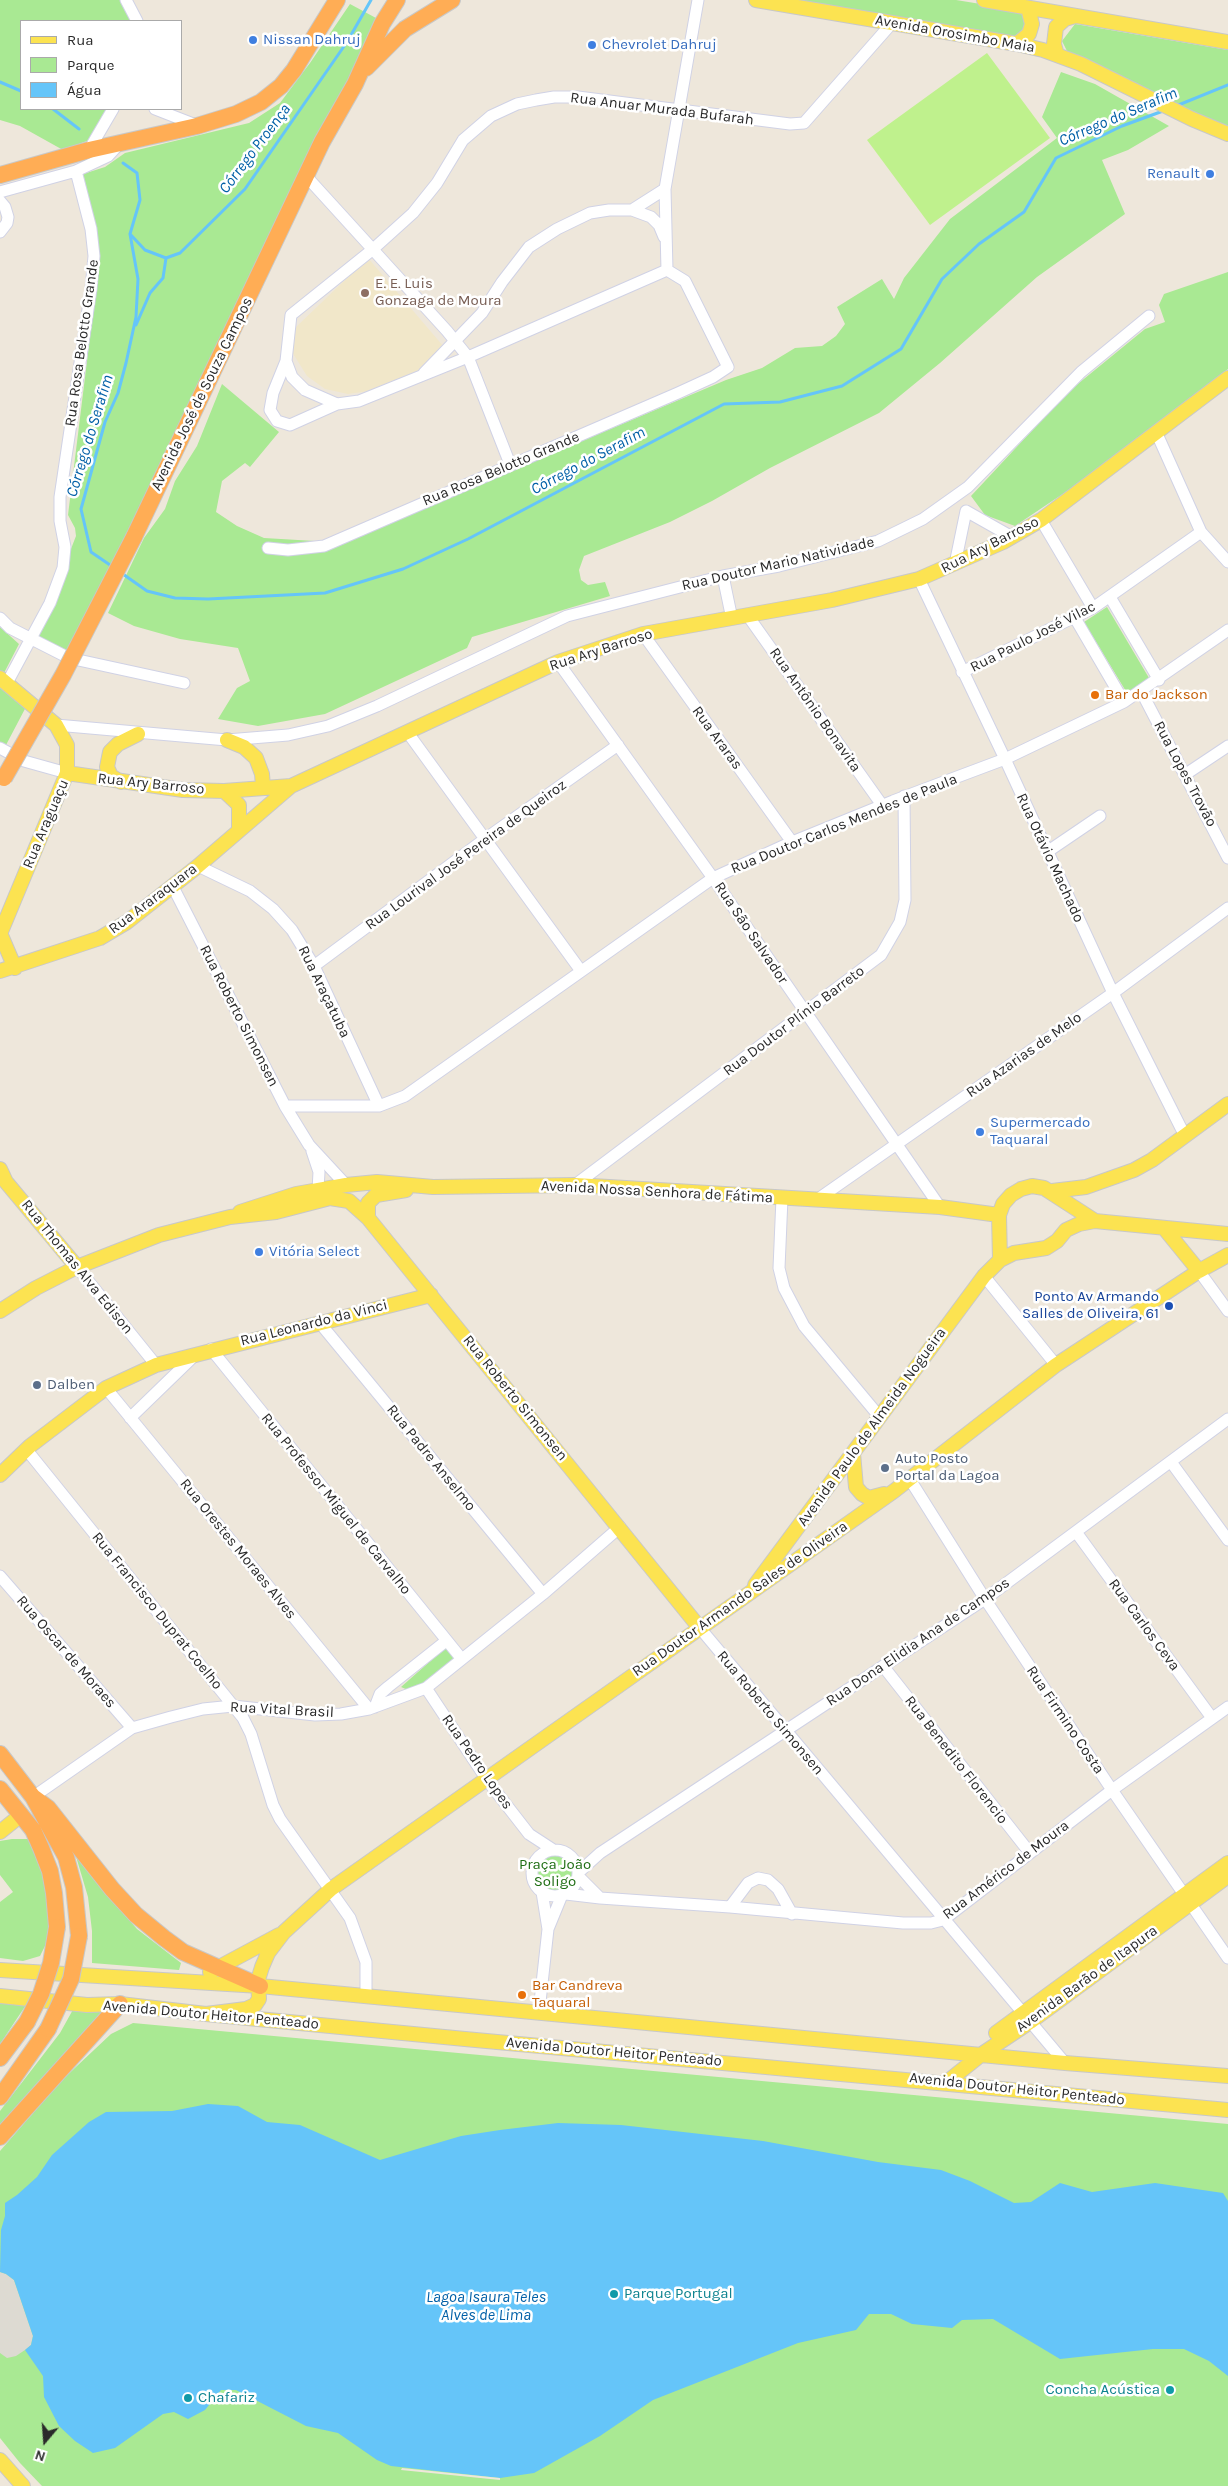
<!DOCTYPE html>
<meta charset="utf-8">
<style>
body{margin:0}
#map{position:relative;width:1228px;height:2486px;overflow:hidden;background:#eee7db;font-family:Karla,sans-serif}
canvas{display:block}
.legend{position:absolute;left:20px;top:20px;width:162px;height:90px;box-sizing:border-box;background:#fff;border:1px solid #aaa;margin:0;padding:6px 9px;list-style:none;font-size:15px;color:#2a2a2a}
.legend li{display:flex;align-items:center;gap:10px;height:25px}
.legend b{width:25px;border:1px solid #aaa}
.north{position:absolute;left:20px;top:2416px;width:50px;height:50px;-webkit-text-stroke:4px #fff;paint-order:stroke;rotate:198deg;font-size:14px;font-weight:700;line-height:20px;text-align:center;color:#2a2a2a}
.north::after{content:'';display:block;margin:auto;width:18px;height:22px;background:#2a2a2a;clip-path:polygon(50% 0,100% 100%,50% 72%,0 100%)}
</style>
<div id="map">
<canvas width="1228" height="2486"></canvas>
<ul class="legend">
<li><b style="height:6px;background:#fce351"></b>Rua</li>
<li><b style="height:14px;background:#a9e993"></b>Parque</li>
<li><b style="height:14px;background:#65c5f9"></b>Água</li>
</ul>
<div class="north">N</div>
</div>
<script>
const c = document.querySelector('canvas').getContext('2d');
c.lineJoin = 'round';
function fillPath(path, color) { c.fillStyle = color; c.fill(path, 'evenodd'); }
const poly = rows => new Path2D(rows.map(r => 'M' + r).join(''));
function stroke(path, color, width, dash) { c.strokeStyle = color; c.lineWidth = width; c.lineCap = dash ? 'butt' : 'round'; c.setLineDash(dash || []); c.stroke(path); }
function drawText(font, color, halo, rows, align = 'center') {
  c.font = font + ' Karla,sans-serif'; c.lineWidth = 5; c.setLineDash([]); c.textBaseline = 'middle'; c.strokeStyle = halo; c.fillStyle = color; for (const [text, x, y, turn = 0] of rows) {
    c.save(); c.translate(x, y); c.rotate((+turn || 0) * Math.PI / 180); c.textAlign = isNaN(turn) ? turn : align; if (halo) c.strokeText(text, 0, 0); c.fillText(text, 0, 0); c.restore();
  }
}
const education = poly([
 [368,258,444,347,417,373,376,390,348,394,325,389,307,376,292,352,289,340,296,327]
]);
const green = poly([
 [0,0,120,0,132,21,21,21,21,109,108,109,92,139,63,150,20,126,0,120],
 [784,0,956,0,1024,11,1025,19,1023,33,1015,39],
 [350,4,376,18,360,58,69,658,31,640,50,603,76,536,75,528,68,515,98,272,95,222,83,174,105,167,125,153,249,123,280,103,310,63],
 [1075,24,1228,50,1228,129,1202,119,1172,101,1067,51,1062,41],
 [1061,72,1095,84,1169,126,1128,150,1102,160,1125,214,1037,277,940,363,879,413,770,468,712,501,670,522,584,556,579,570,581,580,588,585,605,582,610,596,472,637,467,648,325,714,258,726,218,719,237,688,250,681,238,648,180,639,134,626,108,613,144,538,165,509,175,481,197,446,222,384,279,432,250,467,245,463,222,481,216,512,237,526,264,538,315,541,329,548,726,380,762,368,795,348,822,346,836,336,845,324,837,307,882,279,894,299,904,278,950,219,1057,138,1042,117],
 [1228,272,1228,369,1088,477,1015,526,985,515,971,496,1068,392,1145,329,1165,322,1159,305,1164,294],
 [1107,607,1149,678,1127,693,1084,622],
 [0,627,19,644,4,673,0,671],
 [0,688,27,705,6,745,0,742],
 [444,1649,448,1649,456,1659,423,1686,408,1690,401,1687],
 [12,1839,29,1839,38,1859,47,1891,49,1916,48,1940,40,1956,23,1961,0,1958,0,1902,13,1892,0,1875,0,1841],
 [75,1853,106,1894,137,1929,181,1963,179,1970,92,1963,92,1931,88,1897],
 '536 1873a19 19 0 1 1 38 0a19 19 0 1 1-38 0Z',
 [0,2002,26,2005,0,2044],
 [75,2006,104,2011,0,2126,0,2111,60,2033],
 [133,2023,1228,2124,1228,2486,42,2486,20,2463,0,2438,0,2151,61,2081,111,2034]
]);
const pitch = poly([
 [987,53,1050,138,930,225,867,140]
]);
const plaza = poly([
 [0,2272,6,2274,14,2280,33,2336,31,2345,25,2350,16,2356,7,2358,0,2353]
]);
const water = poly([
 [208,2104,238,2106,267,2122,300,2125,380,2160,461,2136,500,2130,558,2123,621,2125,763,2141,878,2162,941,2170,970,2181,1014,2203,1031,2202,1060,2183,1092,2192,1155,2183,1223,2193,1228,2201,1228,2376,1209,2361,1184,2349,1153,2349,1060,2359,993,2319,962,2320,952,2328,912,2324,891,2314,869,2314,856,2330,798,2343,653,2400,600,2436,534,2473,500,2478,391,2466,377,2460,338,2433,306,2426,236,2390,221,2390,205,2410,188,2419,174,2412,163,2414,115,2448,93,2453,75,2441,59,2426,44,2397,43,2376,25,2350,31,2345,33,2336,14,2280,6,2274,0,2272,1,2230,5,2216,5,2203,17,2195,37,2177,52,2155,89,2122,106,2112,172,2111]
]);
const pier = poly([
 [402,2468,500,2478,500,2480,401,2470]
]);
const stream = poly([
 [0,82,21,91],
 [1176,106,1228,85],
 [53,109,79,129],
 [130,234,145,250,166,258,180,253,245,189,347,42,371,0],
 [136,325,150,293,163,278,166,258],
 [113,567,91,552,81,509,105,422,118,393,126,363,136,317,138,279,130,234,140,200,137,173,123,163],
 [120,572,147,591,175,598,208,599,325,593,403,569,468,539,724,404,780,402,842,386,901,349,942,279,979,244,1024,212,1056,158,1122,126,1163,111]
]);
const minor = poly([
 [126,0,137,21],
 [155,109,196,125],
 [89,150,113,109],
 [306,176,447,331,468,357,510,464],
 [0,192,76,171,108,156,120,143],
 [0,201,5,207,8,217,7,223,0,232],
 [632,210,665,189],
 [667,270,468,357,359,401,337,404,305,390,292,377,286,361,291,315,372,250,413,213,437,183,463,140,491,116,517,104,536,100,554,97,578,97,790,124,804,123,892,23],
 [286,361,273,393,270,410,277,421,290,425,337,404],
 [424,373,482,313,502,282,529,247,557,229,590,213,609,210,632,210,651,217,659,225,664,237],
 [1157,434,1201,532,1228,562],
 [1041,520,1093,608],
 [268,548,288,550,324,546,678,393,713,377,728,367,685,281,667,270,665,189,698,0],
 [955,564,966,511,1012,537],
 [723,576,732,619],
 [919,579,1005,759,1113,993,1185,1136],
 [1110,597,1159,680],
 [748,616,882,805],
 [0,618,10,628,69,658,184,683],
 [1075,618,1124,702],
 [643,634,792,842],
 [558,662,713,878,940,1207],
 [962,672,1093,608,1201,532],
 [7,683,50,603,63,568,65,547,60,521,60,497,91,289,94,256,91,229,76,171],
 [1141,691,1228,858],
 [56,725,227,740,288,735,328,726,377,706,567,616,723,576,779,566,878,541,923,519,968,487,1081,372,1149,316],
 [408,733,581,971],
 [0,748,24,761,67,773],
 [1186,774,1228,746],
 [1047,852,1100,816],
 [198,866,250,891,273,909,292,930,314,966,379,1106],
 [172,885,285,1106,309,1145,346,1185],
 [314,966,485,839,618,745],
 [285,1106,379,1106,405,1096,713,878,792,842,893,801,1005,759,1124,702,1228,630],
 [312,1151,319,1172,318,1190],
 [575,1185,881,955,900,922,905,900,904,796],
 [782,1198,779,1268,784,1288,804,1326,879,1416],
 [818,1199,1113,993,1228,908],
 [77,1267,156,1365],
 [1199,1271,1228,1311],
 [984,1276,1056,1365],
 [319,1322,543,1594],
 [211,1349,461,1658],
 [106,1388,369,1709],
 [130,1418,195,1355],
 [26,1449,243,1718,251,1734,273,1805,280,1819,350,1918,366,1962,366,1996],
 [1171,1462,1228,1540],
 [909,1478,985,1599,1112,1790,1228,1958],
 [1076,1532,1212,1718],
 [0,1576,132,1728],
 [699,1627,1065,2063],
 [883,1666,1030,1853],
 [426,1688,487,1780,529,1834,552,1849],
 [375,1707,380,1694,388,1687,446,1641],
 [33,1797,132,1728,171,1717,203,1709,233,1706,315,1715,341,1714,369,1709,426,1688,543,1594,620,1527],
 '532 1873a23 23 0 1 1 46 0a23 23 0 1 1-46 0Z',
 [578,1873,600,1853,985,1599,1228,1419],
 [578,1876,600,1898],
 [566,1894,600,1898,730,1907,903,1923,931,1923,943,1920,1112,1790,1228,1707],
 [730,1907,748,1883,758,1878,768,1880,778,1889,792,1914],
 [548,1929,562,1895],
 [539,2011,548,1929,542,1892]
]);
const major = poly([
 [756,0,1017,44,1043,50,1081,64,1192,119,1228,134],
 [984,0,1228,42],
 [1017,44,1029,34,1032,24,1028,8],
 [1057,55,1054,44,1056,27,1065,19,1075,16],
 [0,678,56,725,67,745,67,773,0,934],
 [227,740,244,747,256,758,262,774,263,787],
 [67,773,183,790,224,791,291,786,558,662,643,634,832,600,919,579,1003,542,1041,520,1228,378],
 [121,782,111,776,107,767,110,752,118,744,138,734],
 [224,791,239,805,239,830],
 [0,933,15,968],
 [0,971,100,938,127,922,198,866,291,786],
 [0,1169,6,1182,77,1267],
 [1052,1191,1086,1187,1134,1170,1152,1160,1228,1104],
 [240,1212,296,1194,346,1185,377,1182,433,1187,575,1185,609,1187,940,1207,999,1215],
 [368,1218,368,1203,376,1195,406,1190],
 [1164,1228,1199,1271],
 [1000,1260,999,1215,1003,1204,1011,1195,1021,1189,1032,1186,1044,1188,1095,1221],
 [0,1311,36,1288,77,1267,159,1235,230,1217,276,1212,330,1198,349,1201,368,1218,699,1627],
 [853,1453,856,1487,862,1494,869,1498,884,1494],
 [0,1475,30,1446,106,1388,156,1365,431,1295],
 [755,1585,984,1276,1000,1260,1014,1253,1046,1248,1057,1241,1066,1230,1079,1224,1095,1221,1228,1234],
 [0,1832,21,1815],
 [0,1970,260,1986,1065,2063,1228,2076],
 [210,1972,279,1935],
 [0,1996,87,2005,120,2004,206,2014,465,2039,1228,2110],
 [206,2014,246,2009,255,2005,259,1999,258,1980,262,1967,268,1953,284,1932,331,1889,894,1491,1056,1365,1199,1271,1228,1255],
 [996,2033,1228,1863],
 [947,2082,982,2054,1030,2022,1228,1876],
 [0,2460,23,2486]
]);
const highway = poly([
 [366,68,405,29,452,0],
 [0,175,89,150,197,126,236,114,261,102,281,86,294,70,337,0],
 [134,537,322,142,355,84,382,24,397,0],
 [0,1754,33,1797,66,1857,74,1887,79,1936],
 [0,1789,33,1830,41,1848,50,1871,54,1893,57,1927],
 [33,1797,48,1808,112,1889,136,1915,164,1938,183,1952,260,1986],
 [0,2058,27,2022],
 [0,2097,48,2029],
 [0,2137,120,2004]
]);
const highwayBridge = poly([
 [4,778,63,675,134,537],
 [27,2022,41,1994,51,1963,57,1927],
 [48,2029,71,1979,79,1936]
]);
const markers = [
 [253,40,5,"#3f7fe0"],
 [592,45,5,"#3f7fe0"],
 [1210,174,5,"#3f7fe0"],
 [365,293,5,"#8d6e63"],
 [1095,695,5,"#e8710a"],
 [980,1132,5,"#3f7fe0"],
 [259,1252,5,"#3f7fe0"],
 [1169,1306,5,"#1a4fb4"],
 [37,1385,5,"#5c6f8a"],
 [885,1468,5,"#5c6f8a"],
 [522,1995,5,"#e8710a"],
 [614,2294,5,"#0f9aa8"],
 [1170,2390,5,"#0f9aa8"],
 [188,2398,5,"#0f9aa8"]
];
const streetNames = [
 ["Avenida Orosimbo Maia",955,34,10],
 ["Rua Anuar Murada Bufarah",662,109,7],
 ["Rua Rosa Belotto Grande",82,343,-82],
 ["Avenida José de Souza Campos",202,394,-64],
 ["Rua Rosa Belotto Grande",501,469,-23],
 ["Rua Ary Barroso",990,545,-27],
 ["Rua Doutor Mario Natividade",778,564,-13],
 ["Rua Paulo José Vilac",1033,637,-27],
 ["Rua Ary Barroso",601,650,-18],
 ["Rua Antônio Bonavita",815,710,55],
 ["Rua Araras",717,738,54],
 ["Rua Lopes Trovão",1185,774,62],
 ["Rua Ary Barroso",151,784,6],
 ["Rua Araguaçu",46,824,-67],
 ["Rua Doutor Carlos Mendes de Paula",844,824,-22],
 ["Rua Lourival José Pereira de Queiroz",466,855,-36],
 ["Rua Otávio Machado",1050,858,65],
 ["Rua Araraquara",153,899,-37],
 ["Rua São Salvador",751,933,56],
 ["Rua Araçatuba",324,992,64],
 ["Rua Roberto Simonsen",239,1016,63],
 ["Rua Doutor Plínio Barreto",794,1021,-37],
 ["Rua Azarias de Melo",1024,1055,-35],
 ["Avenida Nossa Senhora de Fátima",657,1192,3],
 ["Rua Thomas Alva Edison",77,1267,51],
 ["Rua Leonardo da Vinci",314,1323,-14],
 ["Rua Roberto Simonsen",515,1398,51],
 ["Avenida Paulo de Almeida Nogueira",872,1427,-54],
 ["Rua Padre Anselmo",431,1458,51],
 ["Rua Professor Miguel de Carvalho",336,1504,51],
 ["Rua Orestes Moraes Alves",238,1549,51],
 ["Rua Doutor Armando Sales de Oliveira",740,1599,-35],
 ["Rua Francisco Duprat Coelho",157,1611,51],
 ["Rua Carlos Ceva",1144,1625,54],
 ["Rua Dona Elidia Ana de Campos",918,1642,-34],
 ["Rua Oscar de Moraes",66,1652,49],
 ["Rua Vital Brasil",282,1710,3],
 ["Rua Roberto Simonsen",770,1713,50],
 ["Rua Firmino Costa",1065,1720,56],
 ["Rua Benedito Florencio",956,1760,52],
 ["Rua Pedro Lopes",477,1762,55],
 ["Rua Américo de Moura",1006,1870,-37],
 ["Avenida Barão de Itapura",1087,1979,-36],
 ["Avenida Doutor Heitor Penteado",211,2015,5],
 ["Avenida Doutor Heitor Penteado",614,2052,5],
 ["Avenida Doutor Heitor Penteado",1017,2089,6]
];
const shopNames = [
 ["Nissan Dahruj",263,40],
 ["Chevrolet Dahruj",602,45],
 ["Renault",1200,174,"right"],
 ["Supermercado",990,1123],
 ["Taquaral",990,1140],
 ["Vitória Select",269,1252]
];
const educationNames = [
 ["E. E. Luis",375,284],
 ["Gonzaga de Moura",375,301]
];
const foodNames = [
 ["Bar do Jackson",1105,695],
 ["Bar Candreva",532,1986],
 ["Taquaral",532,2003]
];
const transitNames = [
 ["Ponto Av Armando",1159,1297],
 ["Salles de Oliveira, 61",1159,1314]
];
const serviceNames = [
 ["Dalben",47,1385],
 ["Auto Posto",895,1459],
 ["Portal da Lagoa",895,1476]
];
const parkNames = [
 ["Praça João",555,1865],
 ["Soligo",555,1882]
];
const cultureNames = [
 ["Parque Portugal",624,2294],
 ["Concha Acústica",1160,2390,"right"],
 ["Chafariz",198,2398]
];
const waterNames = [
 ["Córrego do Serafim",1118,117,-23],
 ["Córrego Proença",255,149,-53],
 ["Córrego do Serafim",90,436,-73],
 ["Córrego do Serafim",588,461,-28],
 ["Lagoa Isaura Teles",486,2297],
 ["Alves de Lima",486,2315]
];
fillPath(education, '#f1e7c9');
fillPath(green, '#a9e993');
fillPath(pitch, '#bff18d');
fillPath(plaza, '#dddad2');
fillPath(water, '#65c5f9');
fillPath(pier, '#eee7db');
stroke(stream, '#65c5f9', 3);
stroke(minor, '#d0d2e5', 13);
stroke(major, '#c8c8c8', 16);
stroke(highway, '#c8c8c8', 18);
stroke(minor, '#fff', 11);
stroke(major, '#fce351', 14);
stroke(highway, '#ffad55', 16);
stroke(highwayBridge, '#c8c8c8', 18, []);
stroke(highwayBridge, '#ffad55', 16);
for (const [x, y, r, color] of markers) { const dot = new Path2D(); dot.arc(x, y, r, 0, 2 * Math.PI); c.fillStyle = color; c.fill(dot); stroke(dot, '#fff', 2); }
drawText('15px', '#2a2a2a', '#fff', streetNames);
drawText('15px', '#366cbe', '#fff', shopNames, 'left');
drawText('15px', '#785e54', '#fff', educationNames, 'left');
drawText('15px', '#c56008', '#fff', foodNames, 'left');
drawText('15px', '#164399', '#fff', transitNames, 'right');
drawText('15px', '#4e5e75', '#fff', serviceNames, 'left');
drawText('15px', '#1f6e14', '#fff', parkNames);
drawText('15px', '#0d838f', '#fff', cultureNames, 'left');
drawText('italic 16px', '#0260a7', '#fff', waterNames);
</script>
